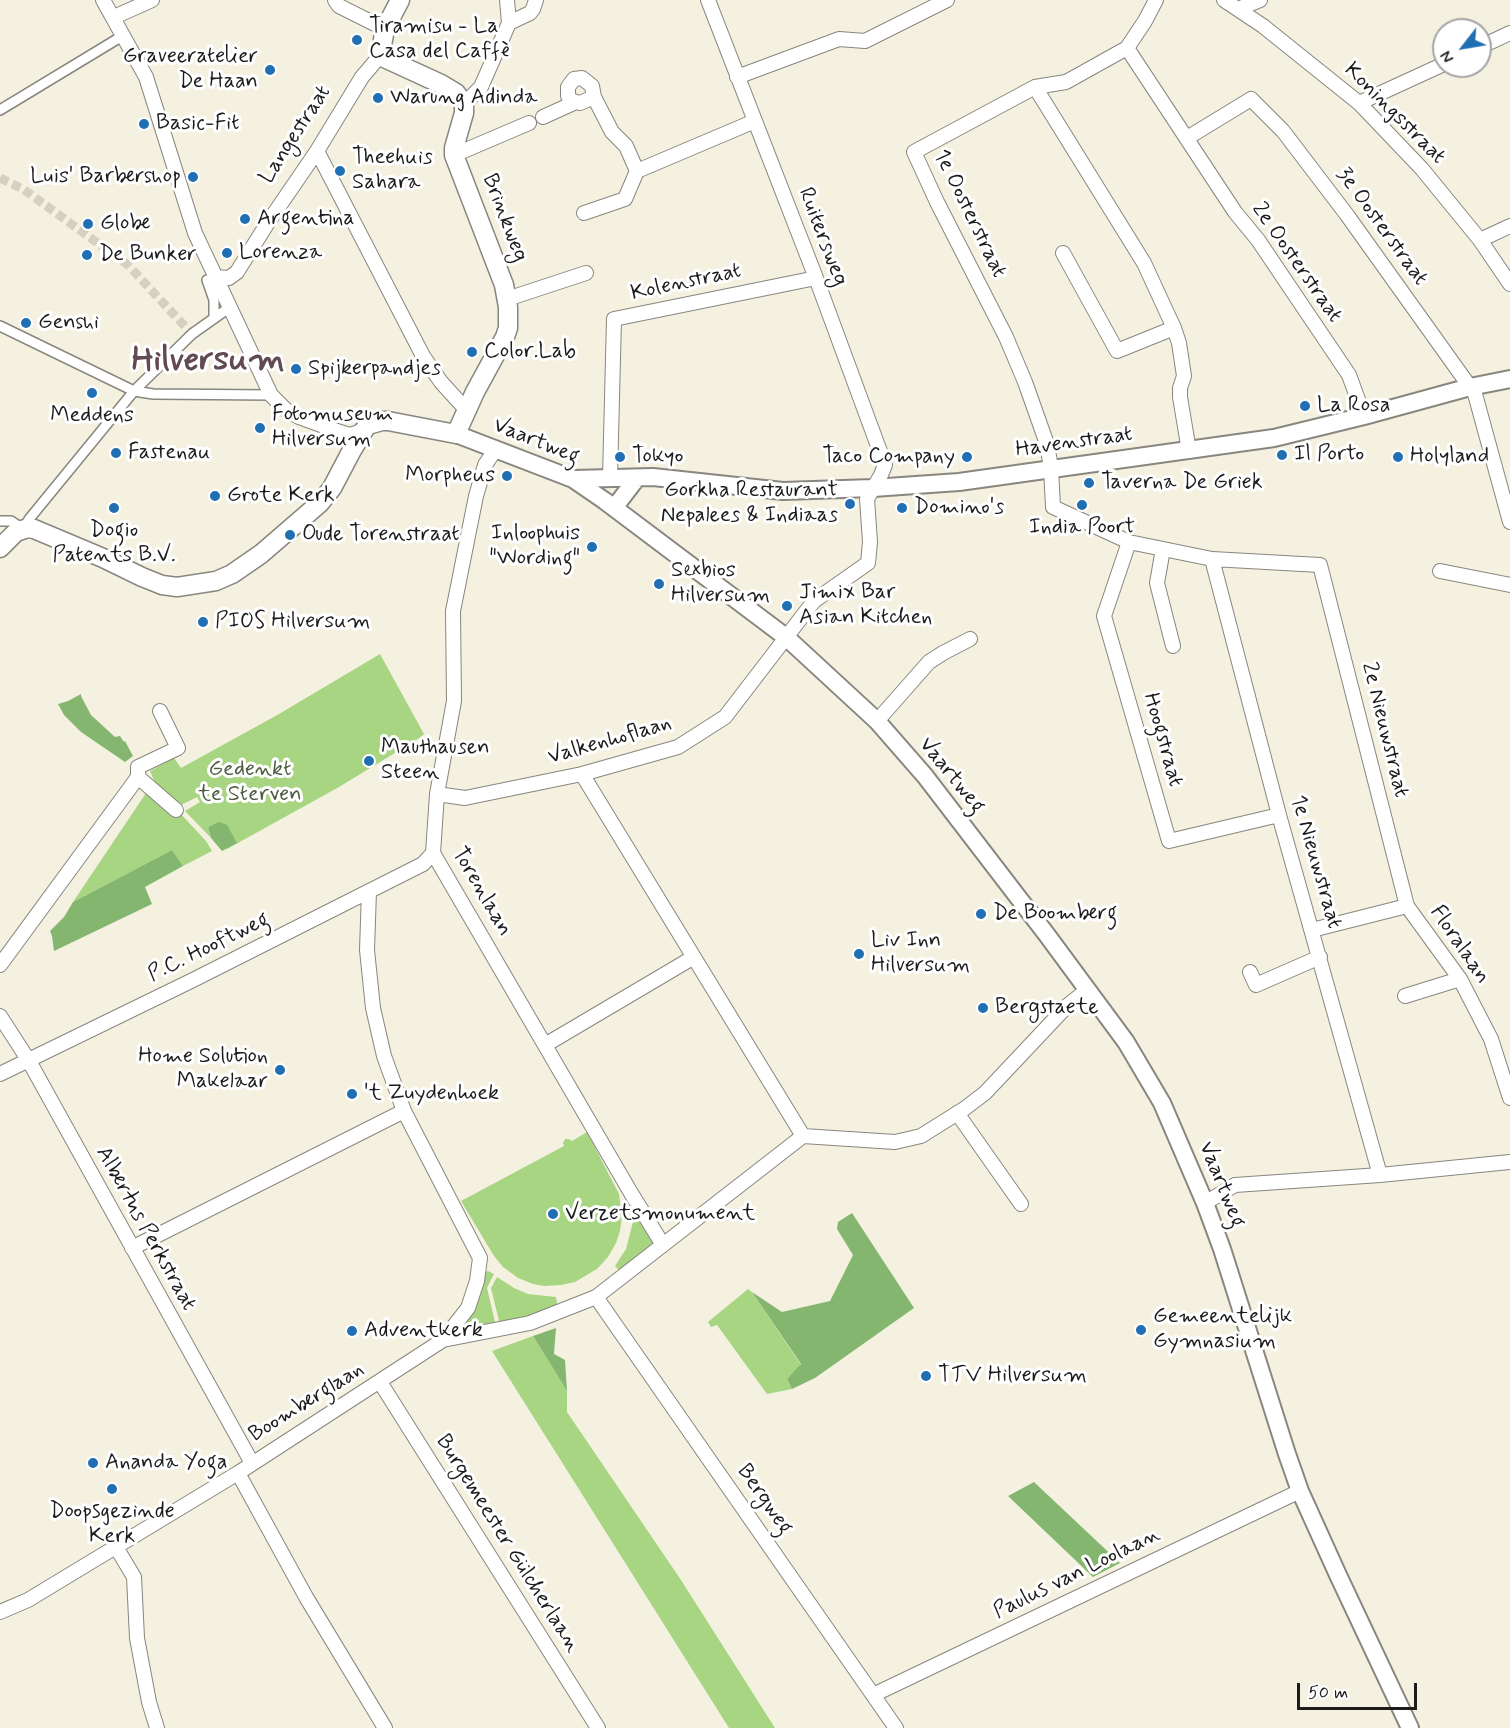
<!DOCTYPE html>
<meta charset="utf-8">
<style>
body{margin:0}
#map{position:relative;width:1510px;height:1728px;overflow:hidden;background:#f5f1e1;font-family:Mynerve,sans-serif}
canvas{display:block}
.north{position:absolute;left:1432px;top:18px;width:60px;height:60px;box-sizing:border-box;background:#fff;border:2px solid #a4a4a4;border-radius:50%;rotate:239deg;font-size:16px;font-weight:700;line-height:24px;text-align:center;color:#1c1c1c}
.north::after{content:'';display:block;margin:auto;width:21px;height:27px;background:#1f6fb2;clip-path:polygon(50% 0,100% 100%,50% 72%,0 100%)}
.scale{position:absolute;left:1297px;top:1683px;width:120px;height:27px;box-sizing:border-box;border:3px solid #1c1c1c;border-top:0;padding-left:8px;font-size:18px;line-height:21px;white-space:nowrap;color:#1c1c1c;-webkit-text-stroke:4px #fff;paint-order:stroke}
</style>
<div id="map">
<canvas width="1510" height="1728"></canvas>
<div class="north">N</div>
<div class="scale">50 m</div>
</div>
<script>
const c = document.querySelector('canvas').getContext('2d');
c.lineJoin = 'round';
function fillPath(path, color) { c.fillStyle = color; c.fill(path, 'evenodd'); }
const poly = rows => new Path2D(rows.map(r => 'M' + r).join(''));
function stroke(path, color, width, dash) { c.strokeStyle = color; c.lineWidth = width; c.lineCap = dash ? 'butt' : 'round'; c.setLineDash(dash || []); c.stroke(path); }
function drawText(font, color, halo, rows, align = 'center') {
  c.font = font + ' Mynerve,sans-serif'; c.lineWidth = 6; c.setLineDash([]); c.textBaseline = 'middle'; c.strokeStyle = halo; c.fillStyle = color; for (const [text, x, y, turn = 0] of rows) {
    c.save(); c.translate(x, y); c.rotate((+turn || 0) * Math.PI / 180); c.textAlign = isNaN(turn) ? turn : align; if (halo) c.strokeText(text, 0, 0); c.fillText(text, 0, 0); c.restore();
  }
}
const green = poly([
 [380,654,424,734,421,737,339,787,227,849,213,825,208,827,211,838,185,811,200,802,197,797,179,806,156,785,150,771,174,758,181,768,279,714],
 [146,793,172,816,179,812,206,841,212,851,183,866,172,850,73,902],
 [587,1132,619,1194,622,1216,620,1231,616,1243,608,1257,597,1269,575,1282,561,1285,544,1286,533,1284,518,1278,503,1267,494,1256,461,1201,564,1146,563,1143,565,1139,569,1139,572,1141],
 [642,1220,655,1243,621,1272,615,1266,626,1249,633,1222],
 [488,1271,494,1274,487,1288,496,1326,460,1331,485,1272],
 [497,1277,514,1288,528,1294,556,1297,558,1309,500,1325,491,1288],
 [748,1289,752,1292,801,1365,787,1379,792,1389,767,1394,717,1325,711,1327,708,1322],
 [533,1336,567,1391,567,1412,681,1580,775,1728,729,1728,492,1351]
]);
const forest = poly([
 [81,694,81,696,91,715,115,737,120,736,124,742,125,741,133,756,125,762,81,732,64,715,58,704,68,701],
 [219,822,227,825,237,843,222,851,211,838,208,827],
 [172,850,183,866,145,887,152,904,54,951,52,936,50,931,64,917,73,902],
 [852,1213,914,1308,815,1378,792,1389,787,1379,801,1364,752,1292,782,1312,830,1301,853,1255,837,1229,838,1222],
 [556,1328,554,1354,565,1360,567,1391,533,1336],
 [1034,1482,1120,1563,1093,1577,1008,1496]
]);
const pedestrianTunnel = poly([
 [0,178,23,189,128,265,192,334]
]);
const pedestrian = poly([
 [0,110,124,35],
 [207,280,214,300,214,318],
 [0,326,134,391,153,394,271,395],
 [0,521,11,521,23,529,30,518,134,391,192,334,230,307]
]);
const minor = poly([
 [103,0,146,77,195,233,271,395,286,410,299,417,340,432,350,435,364,430],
 [335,0,339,6,385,29],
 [1156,0,1145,21,1127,48,1066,82,1035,87,914,152,937,202,1006,337,1025,382,1047,444,1051,468,1053,507,1129,542,1212,559,1320,565,1407,906,1460,979,1491,1039,1510,1098],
 [1224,0,1263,26,1359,103,1422,169,1480,240,1510,284],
 [1238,9,1260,0],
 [114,17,152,0],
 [509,23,530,13,533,9,536,0],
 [1480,47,1510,33],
 [1127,48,1235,212,1258,240,1349,375,1364,416],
 [737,77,839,39,865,41,947,0],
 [1035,87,1144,263,1174,328,1179,343,1184,376,1180,388,1180,397,1189,451],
 [594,97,612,132,626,146,637,171],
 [1359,103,1444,64],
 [464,104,481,87,509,23,507,0],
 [543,117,576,102,580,103,594,97,592,86,582,78,574,79,568,87,568,96,571,100,576,102],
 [1187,138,1251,99,1283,131,1347,215,1475,394,1510,522],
 [317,151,423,356,441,382,461,404,468,407],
 [454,155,529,123],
 [584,213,625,199,637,171,755,121],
 [1480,240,1510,226],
 [1063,253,1117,351,1174,328],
 [215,277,229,278,237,272,267,224,317,151,362,77,380,56],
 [507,299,586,273],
 [495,450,485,465,476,496,453,611,454,701,437,794,433,853,631,1193,663,1245],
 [610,477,614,319,816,278],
 [1129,542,1104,616,1169,841,1279,815],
 [1163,549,1157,583,1173,646],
 [1212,559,1279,815,1380,1175],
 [1440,571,1510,585],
 [877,721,929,662,943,653,970,639],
 [582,774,803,1136],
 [138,777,138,767,178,748,160,711],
 [437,794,465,798,582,774,678,747,725,717,814,601,868,563,870,542,867,499,881,475,885,465,816,278,708,0],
 [369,891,367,950,373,1008,384,1056,404,1111,480,1258,477,1281,468,1308,443,1340],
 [1312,930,1407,906],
 [0,965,138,777,176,810],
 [1250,972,1256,985,1320,957],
 [1405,996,1460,979],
 [0,1016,29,1061,252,1463],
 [545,1045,694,957],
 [0,1074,193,980,423,864,433,853],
 [957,1113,1021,1204],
 [1205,1203,1235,1185,1380,1175,1510,1162],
 [132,1248,404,1111],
 [596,1297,896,1728],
 [380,1382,598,1728],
 [238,1473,306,1597,385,1728],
 [116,1547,134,1577,137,1638,149,1702,157,1728],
 [0,1612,28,1600,238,1473,443,1340,530,1323,596,1297,803,1136,895,1142,921,1136,964,1109,985,1093,1067,1006,1087,990],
 [873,1695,1300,1491]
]);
const tertiary = poly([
 [456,434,573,479,605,501,787,638,877,721,925,776,1047,935,1126,1042,1162,1103,1205,1203,1222,1249,1287,1454,1300,1491,1338,1575,1410,1728],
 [573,479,653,477,783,491,873,488,959,482,1274,438,1364,416,1470,387,1510,379],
 [614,508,637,478]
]);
const secondary = poly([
 [0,548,16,532,28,528,34,529,103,558,142,577,162,585,177,587,216,581,232,574,261,554,320,503,332,488,352,450,364,430,368,425,382,421,388,421,456,434,475,392,505,337,508,328,508,307,504,285,454,155,454,148,464,113,464,104,456,93,441,84,380,56,385,29,400,0]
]);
const markers = [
 [357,40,6,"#1f6fb2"],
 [270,70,6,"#1f6fb2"],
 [378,98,6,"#1f6fb2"],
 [144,124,6,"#1f6fb2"],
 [340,171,6,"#1f6fb2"],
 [193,177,6,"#1f6fb2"],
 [245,219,6,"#1f6fb2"],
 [88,224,6,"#1f6fb2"],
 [227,253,6,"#1f6fb2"],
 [87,255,6,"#1f6fb2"],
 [26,323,6,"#1f6fb2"],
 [472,352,6,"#1f6fb2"],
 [296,369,6,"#1f6fb2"],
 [92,393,6,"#1f6fb2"],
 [1305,406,6,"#1f6fb2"],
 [260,428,6,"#1f6fb2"],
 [116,453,6,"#1f6fb2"],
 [1282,455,6,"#1f6fb2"],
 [620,457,6,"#1f6fb2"],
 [967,457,6,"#1f6fb2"],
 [1398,457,6,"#1f6fb2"],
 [507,476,6,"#1f6fb2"],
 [1089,483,6,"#1f6fb2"],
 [215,496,6,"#1f6fb2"],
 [850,504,6,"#1f6fb2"],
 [1082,505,6,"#1f6fb2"],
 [114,508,6,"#1f6fb2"],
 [902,508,6,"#1f6fb2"],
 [290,535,6,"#1f6fb2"],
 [592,547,6,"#1f6fb2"],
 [659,584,6,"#1f6fb2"],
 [787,606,6,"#1f6fb2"],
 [203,622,6,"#1f6fb2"],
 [369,761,6,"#1f6fb2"],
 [981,914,6,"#1f6fb2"],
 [859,954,6,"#1f6fb2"],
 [983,1008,6,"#1f6fb2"],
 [280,1070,6,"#1f6fb2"],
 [352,1094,6,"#1f6fb2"],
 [553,1214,6,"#1f6fb2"],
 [1141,1330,6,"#1f6fb2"],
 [352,1331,6,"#1f6fb2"],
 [926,1376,6,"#1f6fb2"],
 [93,1463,6,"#1f6fb2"],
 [112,1489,6,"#1f6fb2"]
];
const poiNames = [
 ["Tiramisu - La",369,27],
 ["Casa del Caffè",369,52],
 ["Graveeratelier",258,57,"right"],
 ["De Haan",258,82,"right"],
 ["Warung Adinda",390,98],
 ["Basic-Fit",156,124],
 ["Theehuis",352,158],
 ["Sahara",352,183],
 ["Luis' Barbershop",181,177,"right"],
 ["Argentina",257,219],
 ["Globe",100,224],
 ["Lorenza",239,253],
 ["De Bunker",99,255],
 ["Genshi",38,323],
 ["Color.Lab",484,352],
 ["Spijkerpandjes",308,369],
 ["La Rosa",1317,406],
 ["Fotomuseum",272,415],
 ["Hilversum",272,440],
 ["Meddens",92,416,"center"],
 ["Fastenau",128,453],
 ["Il Porto",1294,455],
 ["Tokyo",632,457],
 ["Taco Company",955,457,"right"],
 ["Holyland",1410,457],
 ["Morpheus",495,476,"right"],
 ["Taverna De Griek",1101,483],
 ["Gorkha Restaurant",838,491,"right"],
 ["Nepalees & Indiaas",838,516,"right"],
 ["Grote Kerk",227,496],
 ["Domino's",914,508],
 ["India Poort",1082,528,"center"],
 ["Dogio",114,531,"center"],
 ["Patents B.V.",114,556,"center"],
 ["Inloophuis",580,534,"right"],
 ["\"Wording\"",580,559,"right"],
 ["Oude Torenstraat",302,535],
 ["Sexbios",671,571],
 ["Hilversum",671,596],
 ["Jimix Bar",799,593],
 ["Asian Kitchen",799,618],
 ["PIOS Hilversum",215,622],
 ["Mauthausen",381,748],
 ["Steen",381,773],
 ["De Boomberg",993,914],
 ["Liv Inn",871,941],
 ["Hilversum",871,966],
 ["Bergstaete",995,1008],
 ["Home Solution",268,1057,"right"],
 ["Makelaar",268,1082,"right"],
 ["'t Zuydenhoek",364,1094],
 ["Verzetsmonument",565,1214],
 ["Gemeentelijk",1153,1317],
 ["Gymnasium",1153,1342],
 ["Adventkerk",364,1331],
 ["TTV Hilversum",938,1376],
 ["Ananda Yoga",105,1463],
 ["Doopsgezinde",112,1512,"center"],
 ["Kerk",112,1537,"center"]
];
const streetNames = [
 ["Koningsstraat",1394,114,45],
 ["Langestraat",296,135,-57],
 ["1e Oosterstraat",969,214,64],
 ["Brinkweg",504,218,69],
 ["3e Oosterstraat",1381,227,54],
 ["Ruitersweg",822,237,69],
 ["2e Oosterstraat",1296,263,55],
 ["Kolenstraat",686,283,-12],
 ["Vaartweg",536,442,22],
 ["Havenstraat",1074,443,-8],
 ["2e Nieuwstraat",1384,730,76],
 ["Hoogstraat",1162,740,74],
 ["Valkenhoflaan",610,741,-16],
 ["Vaartweg",951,776,51],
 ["1e Nieuwstraat",1315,862,74],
 ["Torenlaan",481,892,60],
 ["Floralaan",1459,945,56],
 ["P.C. Hooftweg",209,948,-26],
 ["Vaartweg",1221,1185,68],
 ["Albertus Perkstraat",145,1229,61],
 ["Boomberglaan",307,1403,-32],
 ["Bergweg",764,1500,55],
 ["Burgemeester Gülcherlaan",507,1544,58],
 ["Paulus van Loolaan",1077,1574,-26]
];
const parkNames = [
 ["Gedenkt",250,770],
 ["te Sterven",250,795]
];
const townNames = [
 ["Hilversum",208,362]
];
fillPath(green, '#a7d582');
fillPath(forest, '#85b670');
stroke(pedestrianTunnel, '#d4d1c3', 9, [9, 4.5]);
stroke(pedestrian, '#88867e', 12);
stroke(minor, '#88867e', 16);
stroke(tertiary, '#88867e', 20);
stroke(secondary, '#88867e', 21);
stroke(pedestrian, '#fff', 9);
stroke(minor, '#fff', 14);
stroke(tertiary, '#fff', 16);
stroke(secondary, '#fff', 18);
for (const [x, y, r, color] of markers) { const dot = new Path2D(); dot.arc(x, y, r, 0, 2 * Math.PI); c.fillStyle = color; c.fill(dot); stroke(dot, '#fff', 2); }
drawText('22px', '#1c1c1c', '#fff', poiNames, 'left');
drawText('22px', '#1c1c1c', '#fff', streetNames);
drawText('22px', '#4d5d40', '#fff', parkNames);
drawText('bold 34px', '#614a52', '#fff', townNames);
</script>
